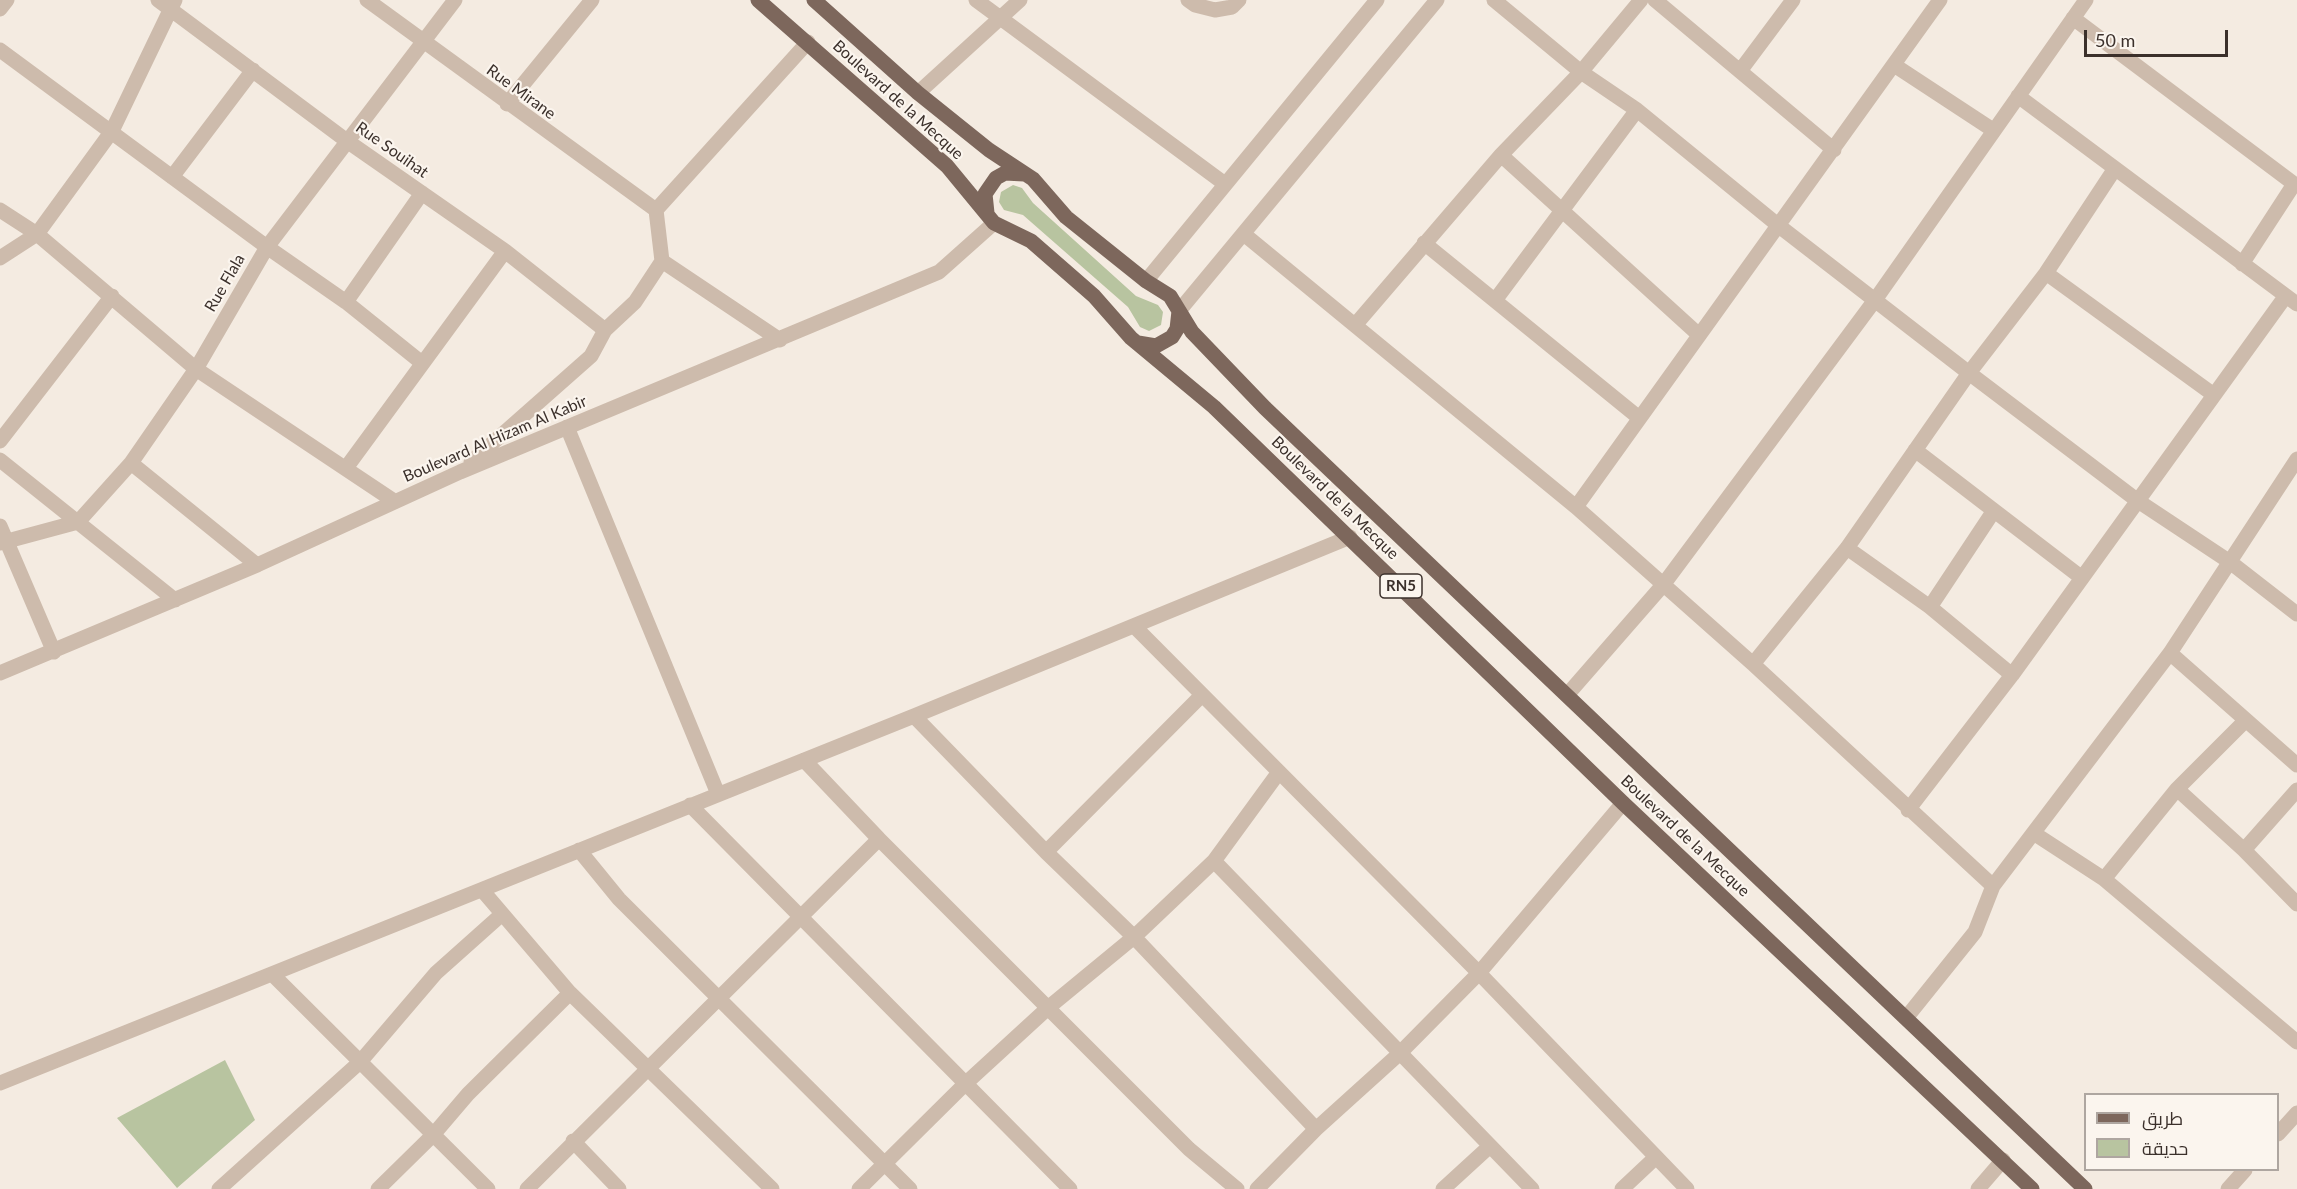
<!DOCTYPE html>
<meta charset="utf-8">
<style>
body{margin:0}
#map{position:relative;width:2297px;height:1189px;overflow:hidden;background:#f4ebe1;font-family:Lato,Cairo,sans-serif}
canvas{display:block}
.legend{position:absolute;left:2084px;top:1093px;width:195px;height:78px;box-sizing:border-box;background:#fbf5ee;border:2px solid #aea6a0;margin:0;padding:8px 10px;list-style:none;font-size:18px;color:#3b302b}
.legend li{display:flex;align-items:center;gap:12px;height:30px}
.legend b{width:30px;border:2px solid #aea6a0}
.scale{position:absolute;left:2084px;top:30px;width:144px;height:27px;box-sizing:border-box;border:3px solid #3b302b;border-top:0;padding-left:8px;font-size:18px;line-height:21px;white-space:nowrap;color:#3b302b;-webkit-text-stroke:4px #fbf5ee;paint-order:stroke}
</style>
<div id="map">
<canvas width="2297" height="1189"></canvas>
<ul class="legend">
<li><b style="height:8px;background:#7d675c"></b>طريق</li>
<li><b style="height:16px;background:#b8c4a0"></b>حديقة</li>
</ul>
<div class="scale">50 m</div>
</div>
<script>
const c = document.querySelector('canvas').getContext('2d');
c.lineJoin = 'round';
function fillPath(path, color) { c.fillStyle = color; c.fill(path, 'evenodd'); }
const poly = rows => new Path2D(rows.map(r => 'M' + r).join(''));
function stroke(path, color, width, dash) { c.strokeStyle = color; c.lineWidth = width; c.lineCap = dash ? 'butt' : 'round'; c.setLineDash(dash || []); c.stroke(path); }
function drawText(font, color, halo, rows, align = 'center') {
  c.font = font + ' Lato,sans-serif'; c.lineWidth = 4.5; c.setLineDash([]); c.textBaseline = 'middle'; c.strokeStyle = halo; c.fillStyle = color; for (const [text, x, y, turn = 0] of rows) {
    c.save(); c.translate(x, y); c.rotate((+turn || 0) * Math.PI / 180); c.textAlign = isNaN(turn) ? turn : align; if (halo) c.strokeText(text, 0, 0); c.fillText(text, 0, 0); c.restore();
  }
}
const green = poly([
 [1013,185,1022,188,1033,203,1136,296,1158,305,1163,312,1161,325,1149,331,1140,327,1128,307,1023,215,1004,210,999,202,1001,192],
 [225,1060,255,1120,177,1188,117,1118]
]);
const minor = poly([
 [158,0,347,141,505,251,605,330],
 [367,0,656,210],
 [976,0,1225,184],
 [1188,0,1195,5,1215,10,1232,7,1239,0],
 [1494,0,1581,72,1637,110,1779,226,1969,373,2138,501,2230,562,2297,614],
 [1655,0,1834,150],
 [0,9,7,0],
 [2073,18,2297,186],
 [0,50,267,247,346,302,422,363],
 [1894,65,1993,130],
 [1740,71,1793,0],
 [918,93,1020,0],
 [2018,96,2297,304],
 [507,104,592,0],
 [1501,155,1699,335],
 [172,177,253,70],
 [0,210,37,234,196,369,394,501],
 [1245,235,1576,507,1753,664,1993,886],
 [1424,243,1638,417],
 [0,258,37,234,112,131,175,0],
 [662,261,780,340],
 [2242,264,2294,184],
 [2046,273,2214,395],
 [1146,281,1377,0],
 [1496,299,1637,110],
 [346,302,422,193],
 [1179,311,1437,0],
 [1356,324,1501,155,1581,72,1641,0],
 [567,427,718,794],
 [0,441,112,296],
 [1915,450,2082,578],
 [0,460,175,600],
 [471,462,591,356,605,330,635,302,662,261,656,210,808,42],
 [131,463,257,565],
 [346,468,505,251],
 [1576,507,1940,0],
 [0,526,54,652],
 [0,543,78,522,131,463,196,369,267,247,455,0],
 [1847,548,1930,607,2012,675],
 [1930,607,1993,512],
 [1134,626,1479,973,1687,1189],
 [2170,653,2297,765],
 [1753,664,1847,548,1969,373,2046,273,2114,170],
 [0,673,257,565,460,472,939,272,994,223],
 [1567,695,1663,585,1875,300,2086,0],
 [914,716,1046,852,1134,937,1316,1129],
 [804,760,879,839,1189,1149,1237,1189],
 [2177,789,2244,850,2297,904],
 [690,805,1070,1189],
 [1908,810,2012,675,2285,297],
 [2035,834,2104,879,2297,1042],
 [579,850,619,899,910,1189],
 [2244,850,2297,790],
 [1046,852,1202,695],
 [1214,861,1532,1189],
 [2104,879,2177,789,2246,720],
 [482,890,570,993,772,1189],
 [273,975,488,1189],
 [1906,1018,1975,932,1993,886,2170,653,2297,459],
 [0,1083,914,716,1350,537],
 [2278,1134,2297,1113],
 [573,1141,619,1189],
 [219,1189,360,1062,436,973,501,915],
 [378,1189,433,1135,468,1094,570,993],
 [527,1189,879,839],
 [859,1189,965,1084,1049,1007,1134,937,1214,861,1279,772],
 [1257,1189,1316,1129,1399,1054,1479,973,1623,803],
 [1443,1189,1490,1146],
 [1622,1189,1655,1158],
 [1978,1189,2003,1160],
 [2228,1189,2245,1170]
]);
const major = poly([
 [758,0,947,166,994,223,1031,241,1094,296,1131,338,1214,407,1623,803,2032,1189],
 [814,0,918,93,989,150,1033,179,1066,217,1146,281,1170,296,1192,332,1265,408,2085,1189],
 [987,213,985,194,996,178,1005,173,1024,174],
 [1138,343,1156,346,1172,337,1177,329,1179,311]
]);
const shields = [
 [1401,586,42]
];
const shieldNames = [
 ["RN5",1401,586]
];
const streetNames = [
 ["Rue Mirane",521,92,36],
 ["Boulevard de la Mecque",898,100,42],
 ["Rue Souihat",392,150,35],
 ["Rue Flala",225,283,-60],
 ["Boulevard Al Hizam Al Kabir",495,439,-23],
 ["Boulevard de la Mecque",1335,498,44],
 ["Boulevard de la Mecque",1685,836,43]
];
fillPath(green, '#b8c4a0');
stroke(minor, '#cdbbac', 15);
stroke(major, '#7d675c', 15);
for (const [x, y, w] of shields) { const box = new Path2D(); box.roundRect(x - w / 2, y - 12, w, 24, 4.5); c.fillStyle = '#fbf5ee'; c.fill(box); stroke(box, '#3b302b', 1.5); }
drawText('bold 15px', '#3b302b', null, shieldNames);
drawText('16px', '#3b302b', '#fbf5ee', streetNames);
</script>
